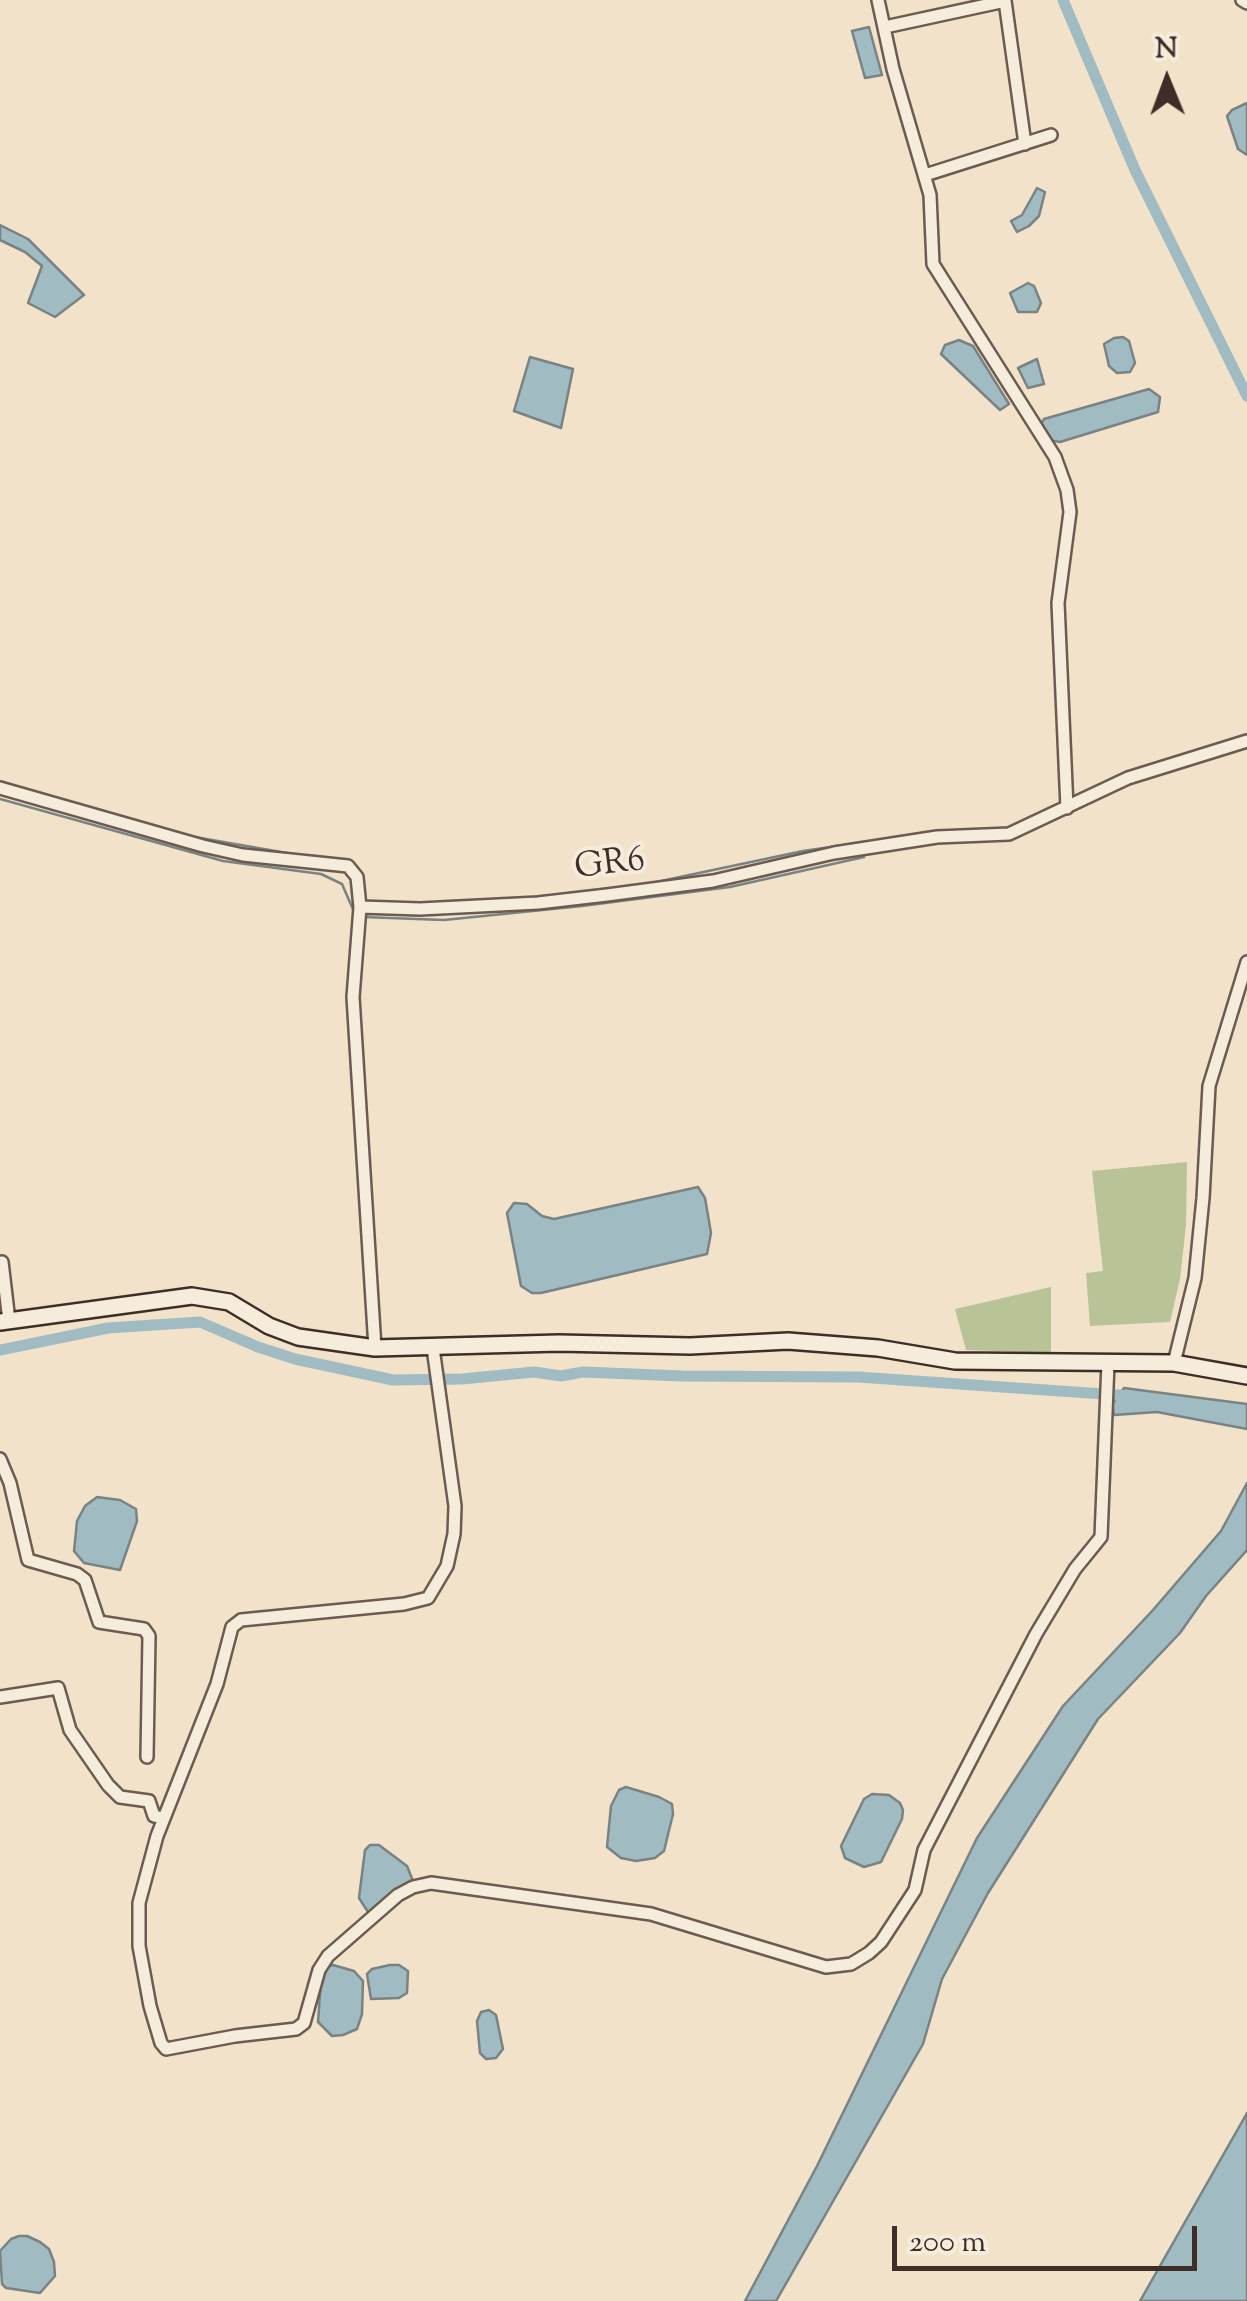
<!DOCTYPE html>
<style>
body{margin:0}
#map{position:relative;width:1247px;height:2301px;overflow:hidden;background:#f1e2c9;font-family:"Sorts Mill Goudy",serif}
canvas{display:block}
.north{position:absolute;left:1117px;top:30px;width:100px;height:100px;-webkit-text-stroke:8px #f6ecdc;paint-order:stroke;rotate:359deg;font-size:28px;font-weight:700;line-height:40px;text-align:center;color:#3e2e27}
.north::after{content:'';display:block;margin:auto;width:35px;height:45px;background:#3e2e27;clip-path:polygon(50% 0,100% 100%,50% 72%,0 100%)}
.scale{position:absolute;left:892px;top:2226px;width:305px;height:45px;box-sizing:border-box;border:5px solid #3e2e27;border-top:0;padding-left:12px;font-size:30px;line-height:35px;white-space:nowrap;color:#3e2e27;-webkit-text-stroke:8px #f6ecdc;paint-order:stroke}
</style>
<div id="map">
<canvas width="1247" height="2301"></canvas>
<div class="north">N</div>
<div class="scale">200 m</div>
</div>
<script>
const c = document.querySelector('canvas').getContext('2d');
c.lineJoin = 'round';
function fillPath(path, color) { c.fillStyle = color; c.fill(path, 'evenodd'); }
const poly = rows => new Path2D(rows.map(r => 'M' + r).join(''));
function stroke(path, color, width, dash) { c.strokeStyle = color; c.lineWidth = width; c.lineCap = dash ? 'butt' : 'round'; c.setLineDash(dash || []); c.stroke(path); }
function drawText(font, color, halo, rows, align = 'center') {
  c.font = font + ' "Sorts Mill Goudy",serif'; c.lineWidth = 8; c.setLineDash([]); c.textBaseline = 'middle'; c.strokeStyle = halo; c.fillStyle = color; for (const [text, x, y, turn = 0] of rows) {
    c.save(); c.translate(x, y); c.rotate((+turn || 0) * Math.PI / 180); c.textAlign = isNaN(turn) ? turn : align; if (halo) c.strokeText(text, 0, 0); c.fillText(text, 0, 0); c.restore();
  }
}
const green = poly([
 [1187,1162,1186,1225,1180,1279,1170,1322,1090,1326,1086,1273,1103,1271,1092,1171],
 [1051,1287,1051,1353,966,1350,955,1309]
]);
const water = poly([
 [869,27,882,75,865,78,852,31,869,27],
 [1247,103,1247,155,1238,149,1227,116,1232,110,1247,103],
 [1037,188,1045,192,1039,216,1029,226,1017,232,1011,221,1022,215,1037,188],
 [0,225,28,239,84,295,55,317,28,303,42,266,25,252,0,240,0,225],
 [1028,283,1034,286,1041,303,1037,312,1018,312,1010,293,1028,283],
 [1114,338,1123,337,1129,341,1135,363,1130,372,1117,373,1109,366,1104,344,1114,338],
 [959,340,973,346,1009,404,1000,410,941,354,945,345,959,340],
 [530,357,573,369,561,428,514,411,530,357],
 [1037,359,1044,384,1028,388,1018,368,1037,359],
 [1149,389,1160,397,1158,412,1060,442,1049,440,1040,426,1044,419,1149,389],
 [698,1187,705,1198,711,1233,707,1254,541,1293,532,1293,521,1286,507,1213,514,1203,527,1204,542,1216,554,1219,698,1187],
 [1124,1388,1247,1404,1247,1429,1157,1412,1114,1415,1112,1404,1124,1388],
 [1247,1483,1247,1550,1206,1596,1180,1633,1098,1719,988,1893,942,1979,923,2044,776,2301,745,2301,817,2166,977,1838,1063,1706,1153,1610,1221,1531,1247,1483],
 [97,1497,120,1500,136,1509,137,1521,120,1570,84,1563,74,1551,77,1521,85,1506,97,1497],
 [626,1787,659,1797,672,1804,673,1814,664,1851,655,1858,636,1861,621,1858,607,1847,611,1806,619,1790,626,1787],
 [872,1794,889,1795,900,1803,903,1810,902,1819,881,1862,864,1867,845,1858,841,1846,864,1799,872,1794],
 [370,1845,379,1845,407,1866,413,1881,368,1912,359,1898,365,1850,370,1845],
 [333,1965,354,1971,363,1981,362,2014,357,2029,343,2035,332,2036,318,2022,321,1980,325,1968,333,1965],
 [390,1965,399,1965,408,1971,407,1993,399,1998,371,1999,367,1974,372,1969,390,1965],
 [489,2010,496,2015,503,2049,496,2058,486,2059,480,2053,477,2021,481,2012,489,2010],
 [1247,2113,1247,2301,1140,2301,1247,2113],
 [19,2236,27,2236,40,2242,49,2249,54,2262,55,2276,40,2293,6,2288,2,2284,0,2251,11,2239,19,2236]
]);
const stream = poly([
 [0,799,223,861,321,874,342,884,355,914],
 [189,836,304,856],
 [518,899,642,885,803,851,920,834],
 [362,917,444,920,582,906,730,887,864,857]
]);
const canal = poly([
 [1063,0,1135,170,1247,396],
 [0,1350,108,1328,200,1322,258,1347,295,1359,393,1380,462,1379,534,1372,561,1376,583,1372,682,1376,858,1377,1132,1396]
]);
const street = poly([
 [878,0,893,69,930,195,933,264,1055,457,1067,490,1070,512,1058,603,1067,808],
 [1242,0,1247,3],
 [885,27,1005,1,1025,144],
 [925,175,1051,135],
 [0,788,203,846,243,855,348,866,357,877,360,907,420,909,538,903,607,895,713,881,834,853,937,837,1009,834,1128,778,1247,741],
 [360,907,353,997,375,1348],
 [2,1262,9,1321],
 [433,1348,455,1506,454,1534,447,1566,428,1598,404,1604,241,1620,232,1627,217,1684,157,1836,139,1903,139,1946,150,2006,161,2043,166,2049,235,2036,296,2029,304,2023,319,1970,328,1956,398,1895,413,1887,431,1883,651,1914,826,1967,851,1964,869,1953,881,1942,915,1890,924,1850,1036,1634,1075,1569,1101,1537,1108,1363],
 [1174,1363,1195,1278,1203,1198,1209,1086,1247,962],
 [0,1459,10,1483,28,1560,77,1574,85,1580,99,1622,144,1629,149,1636,147,1757],
 [0,1697,58,1688,70,1730,108,1785,120,1797,149,1801,154,1816,163,1818]
]);
const secondary = poly([
 [0,1322,192,1296,229,1302,269,1326,298,1337,375,1348,559,1343,690,1346,788,1341,878,1348,955,1361,1174,1363,1247,1376]
]);
const streetNames = [
 ["GR6",610,867,-7]
];
fillPath(green, '#b9c398');
fillPath(water, '#a0bbc1');
stroke(water, '#798383', 2.5);
stroke(stream, '#798383', 2.5);
stroke(canal, '#a0bbc1', 11);
stroke(street, '#6b5b50', 16);
stroke(secondary, '#3e2e27', 20);
stroke(street, '#f6ecdc', 11);
stroke(secondary, '#f6ecdc', 15);
drawText('35px', '#3e2e27', '#f6ecdc', streetNames);
</script>
